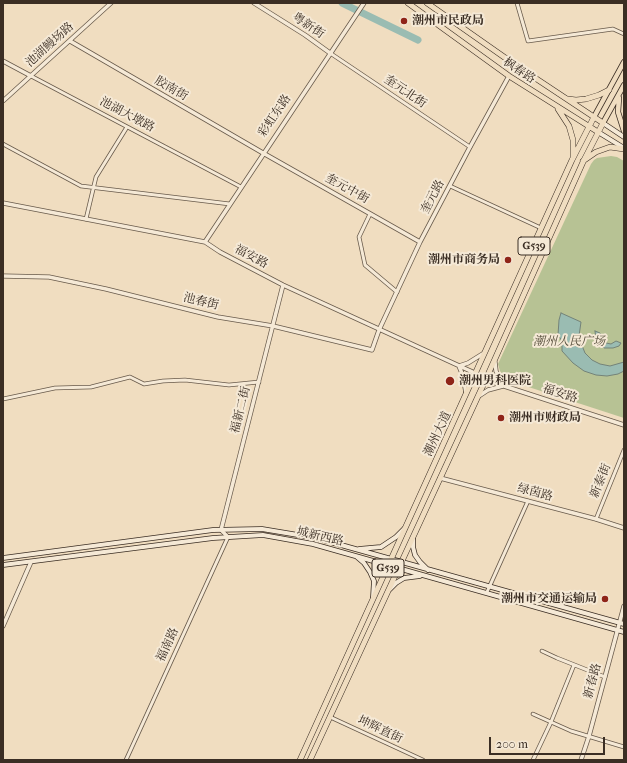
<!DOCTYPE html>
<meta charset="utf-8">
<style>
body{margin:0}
#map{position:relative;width:627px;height:763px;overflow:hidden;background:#f0ddc0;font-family:"IM FELL French Canon",serif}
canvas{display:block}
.frame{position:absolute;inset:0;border:4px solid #3b2e24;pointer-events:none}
.scale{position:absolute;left:489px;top:737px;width:116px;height:18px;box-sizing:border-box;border:2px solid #3b2e24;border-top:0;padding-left:5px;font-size:12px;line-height:14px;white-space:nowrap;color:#3b2e24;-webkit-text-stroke:3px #f5e9d6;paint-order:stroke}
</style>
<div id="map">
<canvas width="627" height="763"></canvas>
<div class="frame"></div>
<div class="scale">200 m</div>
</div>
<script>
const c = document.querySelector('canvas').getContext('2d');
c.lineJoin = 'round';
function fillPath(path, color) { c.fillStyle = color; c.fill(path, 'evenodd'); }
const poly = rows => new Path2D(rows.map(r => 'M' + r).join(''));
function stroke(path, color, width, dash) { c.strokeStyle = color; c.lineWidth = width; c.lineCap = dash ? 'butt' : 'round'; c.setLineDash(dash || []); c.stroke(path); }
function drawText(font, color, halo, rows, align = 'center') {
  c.font = font + ' "IM FELL French Canon","Noto Serif SC",serif'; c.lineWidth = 4; c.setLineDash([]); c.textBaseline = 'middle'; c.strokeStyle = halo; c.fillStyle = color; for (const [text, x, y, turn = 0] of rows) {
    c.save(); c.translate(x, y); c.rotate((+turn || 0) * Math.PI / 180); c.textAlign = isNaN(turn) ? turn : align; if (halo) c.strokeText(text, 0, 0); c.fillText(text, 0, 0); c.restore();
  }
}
const green = poly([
 [611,156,617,157,624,161,624,418,507,380,500,371,498,364,591,164,594,160,597,158]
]);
const water = poly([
 [561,313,581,322,579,336,581,343,585,353,592,360,600,364,610,366,624,362,624,371,618,374,607,376,596,375,584,371,573,363,562,351,562,341,558,335,559,320,561,313],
 [595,331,600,333,601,338,606,343,611,344,616,341,621,343,619,346,613,348,604,348,596,340,595,331]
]);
const river = poly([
 [342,3,418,40]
]);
const minor = poly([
 [517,3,528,41,613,29,624,34],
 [330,53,470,147],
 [31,76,241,187],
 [3,144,81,186,230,204],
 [450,186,541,228],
 [370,214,359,237,365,265,397,292],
 [86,219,96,177,127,127],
 [3,399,55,388,91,387,130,377,144,384,163,381,185,380,229,385,259,382],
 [596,519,624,450],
 [487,592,528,501],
 [542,651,557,658,605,677],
 [533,714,571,731,624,747],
 [330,717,423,760],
 [126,760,228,537],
 [533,760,551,722,574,665]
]);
const tertiary = poly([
 [254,3,305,35,330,53],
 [70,41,263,153,420,242],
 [3,61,31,76],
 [3,101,111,3],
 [3,203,205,242,220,252,283,285,477,374],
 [205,242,364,3],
 [3,276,49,277,106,289,218,317,273,326,372,350,379,330,420,242,470,147,509,76],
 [486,379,504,386,624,425],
 [466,393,463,376,459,366,468,363,484,353],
 [479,396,488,390,503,386,496,371,495,362],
 [440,478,596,519,624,528],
 [228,537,221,530,283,285],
 [3,626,31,562],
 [581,760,589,736,624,606]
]);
const secondary = poly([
 [603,123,624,137],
 [598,132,624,148],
 [413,538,413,547,415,555,420,562,428,570],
 [359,549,381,547,396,537,404,529],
 [357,557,364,563,370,572,374,581,373,597],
 [3,558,213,530,262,529,316,538,624,624],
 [3,565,213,538,263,535,313,544,624,632],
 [390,589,396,583,404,578,420,576]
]);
const primary = poly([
 [619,98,618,112,624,131],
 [594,117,624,62],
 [603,123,624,85]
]);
const trunk = poly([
 [408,3,509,76,598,132],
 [568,99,576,100,586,99,599,95,609,90],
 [558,109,569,126,573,140,573,157],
 [583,161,596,152,610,147,624,149],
 [300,760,572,160,594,117],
 [310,760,486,379,583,162,603,123,514,64,427,3]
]);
const markers = [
 [404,21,4,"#8f2418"],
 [508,260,4,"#8f2418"],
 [450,381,5,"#8f2418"],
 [501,418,4,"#8f2418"],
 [605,599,4,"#8f2418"]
];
const shields = [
 [534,246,32],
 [388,568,32]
];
const shieldNames = [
 ["G539",534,246],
 ["G539",388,568]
];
const poiNames = [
 ["潮州市民政局",412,21],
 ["潮州市商务局",500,260,"right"],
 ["潮州男科医院",459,381],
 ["潮州市财政局",509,418],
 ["潮州市交通运输局",597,599,"right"]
];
const streetNames = [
 ["粤新街",308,26,34],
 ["池湖鳗场路",50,45,-42],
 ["枫春路",519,71,34],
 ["胶南街",171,89,30],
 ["奎元北街",405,92,34],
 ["池湖大墩路",127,115,28],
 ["彩虹东路",275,116,-56],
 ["奎元中街",347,189,29],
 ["奎元路",433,197,-62],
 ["福安路",251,257,28],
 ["池春街",201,302,14],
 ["福安路",560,394,18],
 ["福新二街",241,410,-76],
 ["潮州大道",438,434,-65],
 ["新泰街",601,481,-68],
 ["绿茵路",535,493,15],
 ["城新西路",320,537,13],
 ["福南路",168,645,-65],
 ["新春路",593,681,-75],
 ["坤辉直街",380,730,25]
];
const parkNames = [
 ["潮州人民广场",569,342]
];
fillPath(green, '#b7c294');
fillPath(water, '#9abcb2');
stroke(water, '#748379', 1);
stroke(river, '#9abcb2', 7);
stroke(minor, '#685a4b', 4.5);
stroke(tertiary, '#685a4b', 5);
stroke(secondary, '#3b2e24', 5.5);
stroke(primary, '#3b2e24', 6);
stroke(trunk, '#3b2e24', 6);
stroke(minor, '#f5e9d6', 3);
stroke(tertiary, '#f5e9d6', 3.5);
stroke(secondary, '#f5e9d6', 4);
stroke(primary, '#f0ddc0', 4.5);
stroke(trunk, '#f0ddc0', 5);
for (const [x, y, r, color] of markers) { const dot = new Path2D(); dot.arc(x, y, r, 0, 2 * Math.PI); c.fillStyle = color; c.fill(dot); stroke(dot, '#f5e9d6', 1.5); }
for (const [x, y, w] of shields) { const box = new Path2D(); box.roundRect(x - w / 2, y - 9, w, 18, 3); c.fillStyle = '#f5e9d6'; c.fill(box); stroke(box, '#3b2e24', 1); }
drawText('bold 11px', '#3b2e24', null, shieldNames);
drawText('bold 12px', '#3b2e24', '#f5e9d6', poiNames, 'left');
drawText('12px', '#3b2e24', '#f5e9d6', streetNames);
drawText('italic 12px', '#544c3a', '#f5e9d6', parkNames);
</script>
